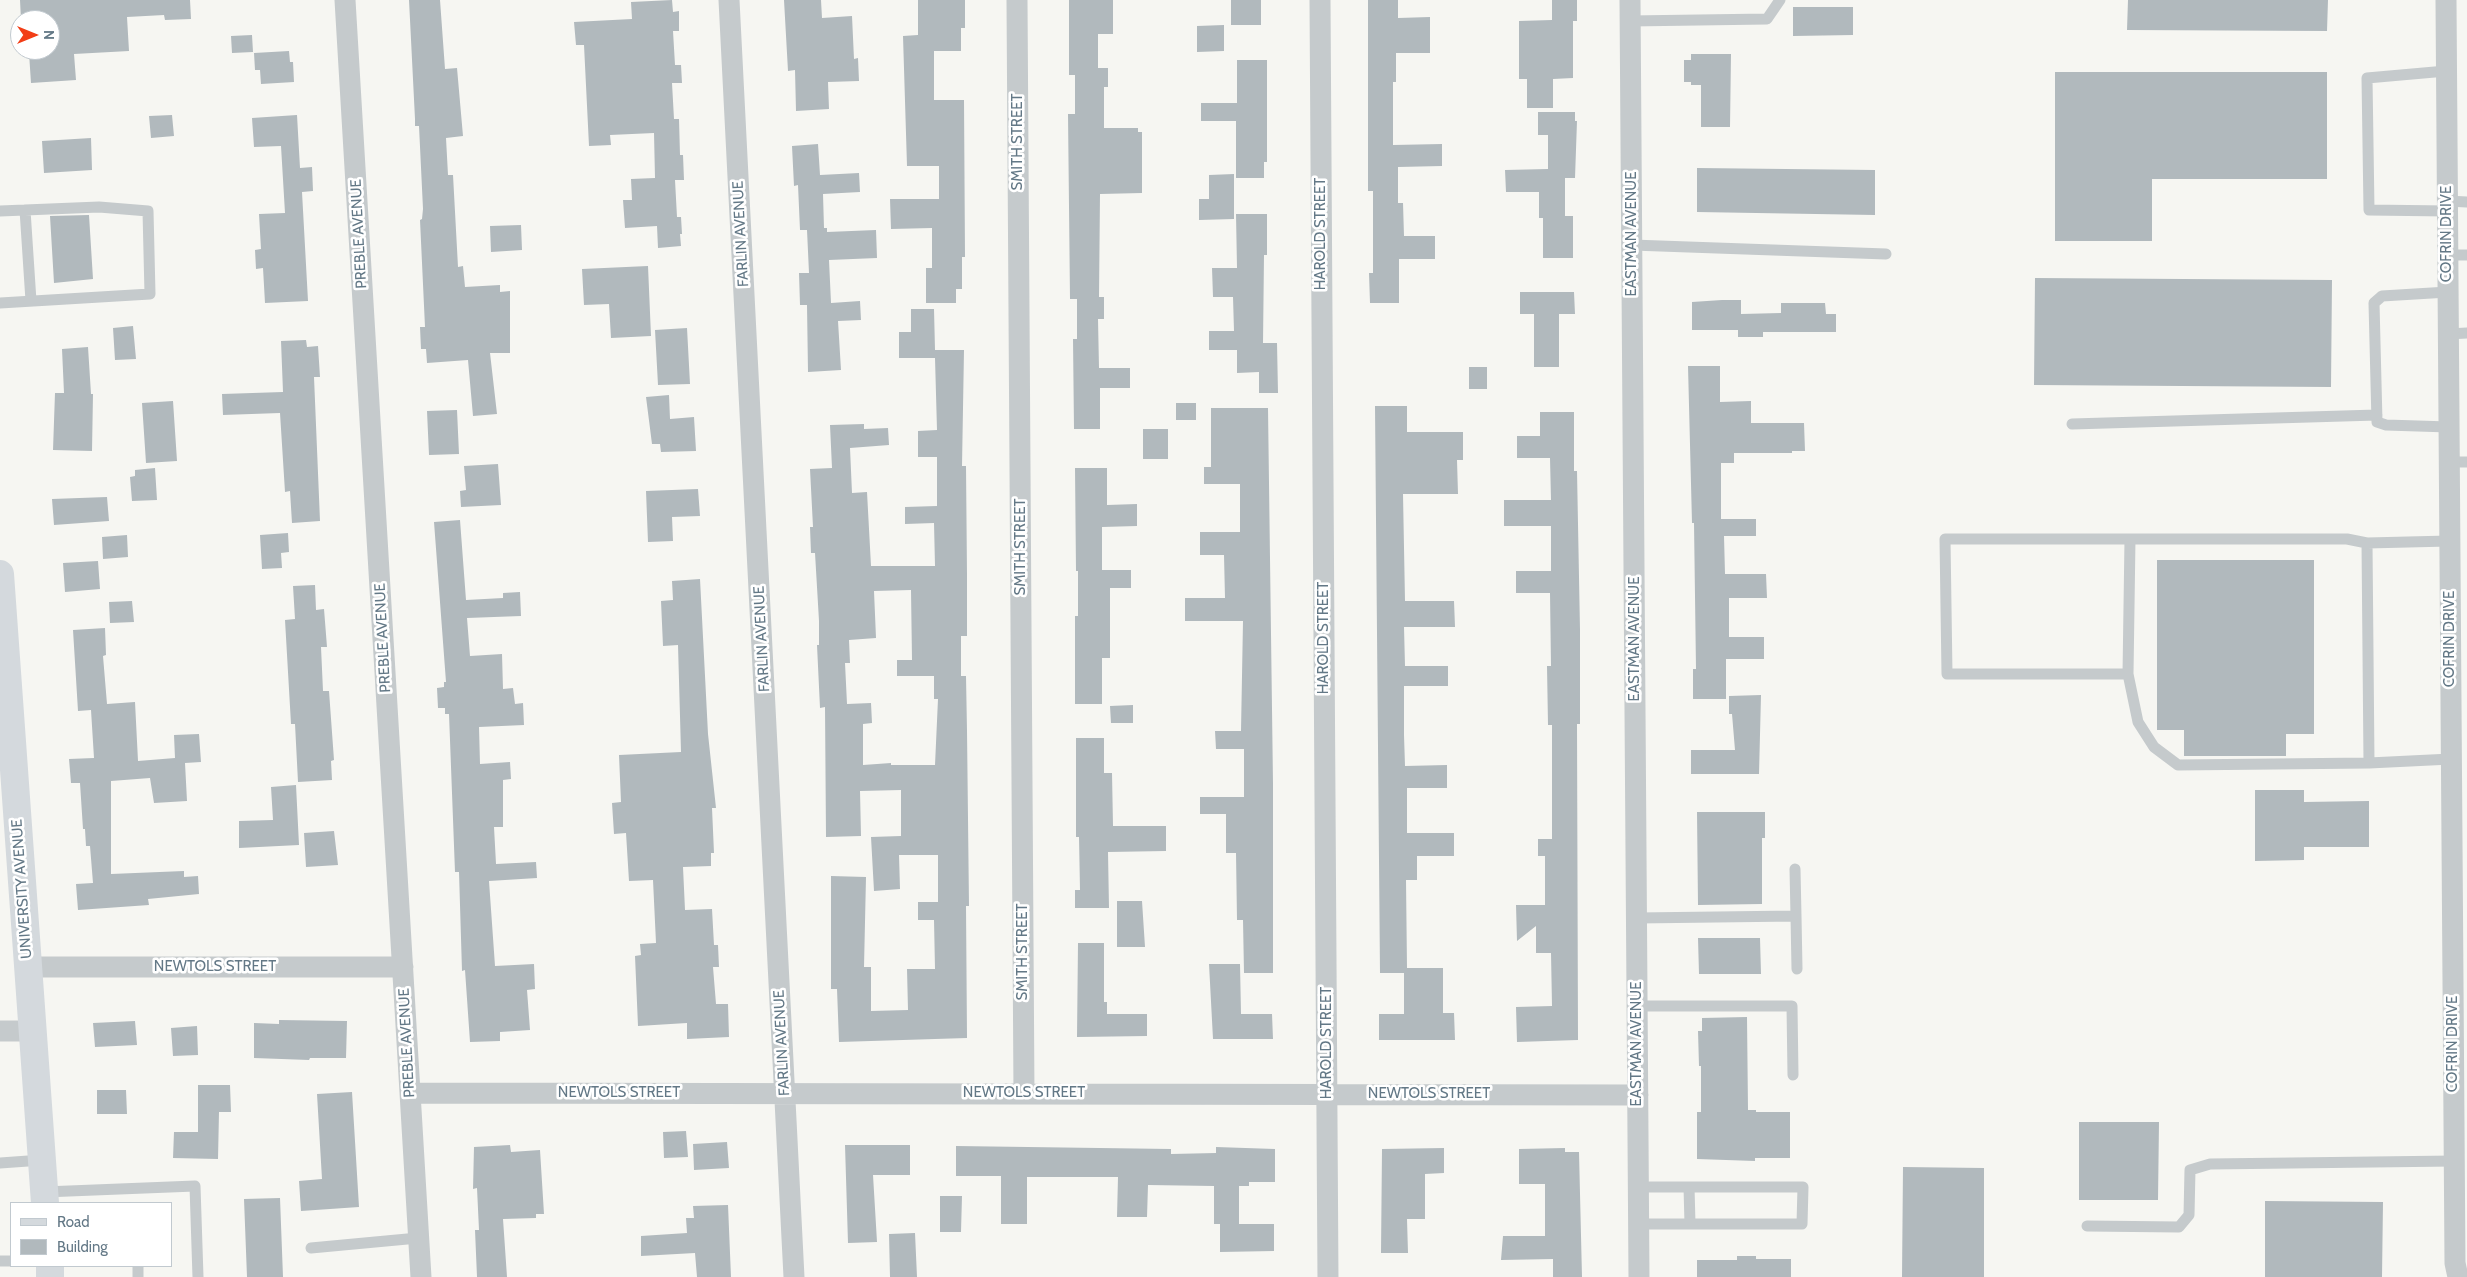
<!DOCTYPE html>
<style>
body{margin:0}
#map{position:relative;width:2467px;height:1277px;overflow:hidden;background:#f6f6f2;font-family:Cabin,sans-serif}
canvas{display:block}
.legend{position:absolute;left:10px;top:1202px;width:162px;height:65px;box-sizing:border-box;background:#fff;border:1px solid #c1c9cf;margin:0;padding:6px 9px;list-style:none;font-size:15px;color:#637886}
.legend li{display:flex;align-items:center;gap:10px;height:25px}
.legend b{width:25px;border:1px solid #c1c9cf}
.north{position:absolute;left:10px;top:10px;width:50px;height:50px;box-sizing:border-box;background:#fff;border:1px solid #c1c9cf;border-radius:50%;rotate:90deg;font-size:14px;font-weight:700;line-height:20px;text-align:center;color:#637886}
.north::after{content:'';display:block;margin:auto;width:18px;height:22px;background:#f23e17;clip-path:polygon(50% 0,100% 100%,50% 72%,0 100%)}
</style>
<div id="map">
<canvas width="2467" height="1277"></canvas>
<ul class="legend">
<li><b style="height:6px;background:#d4d9dd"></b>Road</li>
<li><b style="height:14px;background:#b1b9bd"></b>Building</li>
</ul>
<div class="north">N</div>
</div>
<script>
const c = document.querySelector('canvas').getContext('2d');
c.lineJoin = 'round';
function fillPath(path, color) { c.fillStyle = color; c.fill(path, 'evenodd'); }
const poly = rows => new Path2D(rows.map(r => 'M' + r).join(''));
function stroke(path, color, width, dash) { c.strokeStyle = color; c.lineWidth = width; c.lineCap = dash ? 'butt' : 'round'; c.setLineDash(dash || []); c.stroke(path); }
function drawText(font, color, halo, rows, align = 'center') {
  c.font = font + ' Cabin,sans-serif'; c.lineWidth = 5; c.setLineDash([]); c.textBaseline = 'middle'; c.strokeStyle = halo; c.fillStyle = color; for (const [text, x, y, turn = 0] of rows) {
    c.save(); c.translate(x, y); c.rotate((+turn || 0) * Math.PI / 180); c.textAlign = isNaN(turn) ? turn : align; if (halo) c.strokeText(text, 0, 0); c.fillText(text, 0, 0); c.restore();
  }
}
const building = poly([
 [20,0,190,0,191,19,165,20,164,15,127,17,129,51,74,54,76,80,31,83,29,53,50,52,50,20,21,20],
 [409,0,440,0,445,69,457,68,463,136,446,138,448,175,453,175,458,267,463,266,465,287,500,285,500,292,510,291,510,353,490,353,497,414,473,416,468,360,427,363,426,349,421,349,420,327,425,327,420,220,422,219,423,209,419,126,415,126,415,119],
 [672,0,673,12,679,11,679,31,673,31,675,65,681,65,682,83,672,83,674,119,679,119,680,155,683,155,684,180,675,180,677,217,681,217,682,234,680,234,681,246,658,248,657,226,625,228,623,200,632,200,631,179,655,178,654,133,610,135,611,145,589,146,584,45,576,45,574,22,632,19,631,2],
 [784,0,821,0,822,18,852,16,854,59,858,58,859,81,828,82,829,109,796,111,795,70,788,71],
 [918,0,965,0,965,28,961,28,961,51,934,51,934,100,964,100,965,257,962,257,962,289,956,289,956,303,926,303,926,268,932,268,932,228,891,229,890,199,939,199,939,166,907,166,903,36,918,35],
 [1069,0,1113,0,1113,34,1098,34,1098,68,1108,68,1108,87,1104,87,1104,128,1138,128,1138,132,1142,132,1142,193,1100,194,1099,297,1104,297,1104,319,1098,319,1099,368,1130,368,1130,388,1100,388,1100,429,1074,429,1073,339,1077,339,1077,299,1070,299,1068,114,1075,114,1075,75,1069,75],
 [1231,0,1261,0,1261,25,1231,25],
 [1368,0,1398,0,1398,18,1430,17,1430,53,1396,53,1396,82,1393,82,1393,145,1442,144,1442,166,1398,167,1398,203,1403,203,1404,236,1435,236,1435,259,1399,259,1399,303,1370,303,1369,273,1373,273,1373,191,1368,191],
 [1552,0,1577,0,1577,21,1573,21,1573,78,1553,79,1553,108,1527,108,1527,79,1519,79,1519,21,1552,20],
 [2128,0,2328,0,2327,31,2127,30],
 [1793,7,1853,7,1853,35,1793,36],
 [1224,25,1224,51,1197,52,1197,26],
 [252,35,253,52,232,53,231,36],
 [289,51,290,62,293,62,294,82,261,84,260,70,255,70,254,53],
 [1691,54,1731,54,1730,127,1701,127,1701,85,1691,85,1691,82,1684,82,1684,60,1691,60],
 [1237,60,1267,60,1267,162,1264,162,1264,178,1236,178,1236,121,1201,121,1201,103,1237,103],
 [2055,72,2327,72,2327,179,2152,179,2152,241,2055,241],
 [1538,112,1575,112,1575,121,1577,121,1575,178,1565,178,1565,216,1573,216,1573,258,1543,258,1543,218,1539,218,1539,192,1506,192,1505,170,1548,169,1548,135,1538,135],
 [172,115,174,136,151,138,149,116],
 [297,115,300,168,312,167,313,191,302,192,308,301,265,303,263,268,256,269,255,250,261,249,259,214,285,213,281,146,254,147,252,118],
 [91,138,92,170,44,173,42,141],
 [818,144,820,175,859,173,860,192,823,194,824,228,827,228,827,232,876,230,877,258,829,260,831,303,860,301,861,320,838,321,841,370,808,372,807,305,800,305,799,273,809,273,807,230,800,230,798,185,794,186,792,146],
 [1697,168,1875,170,1875,215,1697,212],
 [1234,174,1234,219,1199,220,1199,199,1209,199,1209,175],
 [1236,214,1267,214,1267,255,1264,255,1263,343,1277,343,1278,393,1259,393,1259,372,1237,373,1237,350,1209,350,1209,331,1234,331,1233,297,1213,297,1212,268,1237,268],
 [89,215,93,279,54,283,50,216],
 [521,225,522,250,491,252,490,226],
 [648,266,651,336,611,338,609,304,584,305,582,269],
 [2035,278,2332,280,2331,387,2034,385],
 [1520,292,1574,292,1575,314,1559,314,1559,367,1534,367,1534,314,1520,314],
 [1722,300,1741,300,1741,314,1781,313,1781,303,1825,303,1826,314,1836,314,1836,332,1763,332,1763,337,1738,337,1738,330,1692,330,1692,302],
 [911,309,934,309,935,350,964,350,962,466,966,466,967,575,967,636,961,636,961,676,966,676,967,731,969,906,966,906,967,1038,839,1042,837,989,831,989,831,876,866,877,864,967,871,967,871,1011,908,1010,907,969,935,969,934,920,918,920,918,902,938,902,938,855,899,855,900,889,874,891,871,837,901,836,901,790,860,791,861,836,826,837,825,707,820,708,817,645,819,645,819,621,815,553,811,553,810,527,813,527,810,469,832,468,830,425,864,424,864,429,888,428,889,445,850,448,852,493,867,492,871,566,935,566,934,523,905,524,905,507,937,506,937,457,918,457,918,431,937,430,935,358,899,358,899,332,911,332],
 [911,590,912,660,897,660,897,676,934,676,934,699,938,699,935,765,891,765,891,763,863,765,863,724,872,723,871,703,847,704,845,663,850,663,849,640,876,638,874,591],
 [133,326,136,359,115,360,113,328],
 [687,328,690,384,658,385,655,330],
 [306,340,307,347,318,346,320,377,314,377,320,521,292,523,290,491,285,492,280,413,223,415,222,394,283,392,281,341],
 [88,347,91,394,93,394,92,451,53,450,55,393,64,393,62,349],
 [1688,366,1720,366,1720,402,1751,401,1751,423,1804,423,1805,451,1792,451,1792,453,1734,453,1734,463,1721,463,1721,519,1756,519,1756,536,1724,536,1725,574,1766,574,1767,598,1729,598,1729,637,1764,637,1764,659,1726,659,1726,699,1693,699,1693,669,1696,669,1694,523,1692,523],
 [1469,367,1487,367,1487,389,1469,389],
 [669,395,670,419,694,417,696,451,661,452,660,444,652,444,646,397],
 [173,401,177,461,146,463,142,403],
 [1176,403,1196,403,1196,420,1176,420],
 [1375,406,1407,406,1407,432,1463,432,1463,460,1457,460,1458,494,1403,494,1405,601,1454,601,1455,627,1404,627,1405,666,1448,666,1448,686,1404,686,1404,735,1405,766,1447,765,1447,788,1407,788,1407,833,1454,833,1454,856,1417,856,1417,880,1406,880,1407,968,1443,968,1443,1013,1454,1013,1455,1040,1379,1040,1379,1014,1404,1014,1404,973,1380,973],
 [1211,408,1268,408,1273,784,1273,973,1244,973,1243,920,1237,920,1236,853,1226,853,1226,814,1200,814,1200,797,1244,797,1244,749,1216,749,1215,731,1241,731,1243,621,1185,621,1185,598,1225,598,1224,555,1200,555,1200,532,1240,532,1240,484,1204,484,1204,467,1211,467],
 [457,410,459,454,429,455,427,411],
 [1540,412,1574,412,1574,471,1577,471,1580,630,1580,724,1577,724,1578,1040,1517,1042,1516,1007,1552,1006,1551,953,1536,953,1536,926,1517,941,1516,905,1545,905,1545,856,1538,856,1538,839,1552,839,1552,725,1548,725,1547,666,1551,666,1550,593,1516,593,1516,571,1551,571,1551,526,1504,526,1504,500,1551,500,1550,458,1517,458,1517,436,1540,436],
 [1143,429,1168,429,1168,459,1143,459],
 [498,464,501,505,461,507,460,491,466,490,464,466],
 [155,468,157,500,132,501,130,477,135,476,135,470],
 [1075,468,1107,468,1107,505,1137,504,1137,526,1102,527,1102,570,1131,570,1131,588,1110,588,1110,658,1102,658,1102,704,1075,704,1075,616,1078,616,1078,571,1076,571],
 [698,489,700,516,672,517,673,541,648,542,646,491],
 [107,497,109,521,54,525,52,499],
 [460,520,466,600,503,598,503,593,520,592,521,616,467,618,470,656,502,654,503,689,513,688,515,704,523,703,524,725,479,727,480,764,510,762,511,779,503,780,503,827,494,827,496,864,536,862,537,878,489,881,495,966,534,964,535,989,527,990,530,1030,500,1032,500,1041,470,1042,465,970,462,971,459,872,455,872,449,714,445,714,445,708,438,708,437,688,444,687,444,682,446,682,434,522],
 [288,533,289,552,281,553,282,568,262,569,260,535],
 [127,535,128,557,103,559,102,537],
 [2157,560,2314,560,2314,734,2286,734,2286,756,2184,756,2184,730,2157,730],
 [98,561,100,589,65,592,63,563],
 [700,579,708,734,716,808,712,808,714,853,711,853,711,866,683,867,685,910,712,909,714,945,718,945,719,967,713,967,716,1004,728,1004,729,1037,687,1039,687,1023,638,1026,635,956,641,955,640,944,656,943,653,880,629,881,626,833,614,834,612,803,621,802,619,755,681,752,678,645,663,646,661,601,673,600,672,581],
 [315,585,316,610,324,609,327,647,321,647,323,691,329,691,334,760,331,761,332,780,298,782,295,724,291,724,285,620,295,619,293,586],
 [132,601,134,622,110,623,109,602],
 [105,628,106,655,103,656,107,704,135,702,138,761,175,758,174,735,199,734,201,762,185,763,187,801,154,803,150,778,111,781,111,874,184,871,184,877,198,876,199,894,148,899,149,905,78,910,76,884,93,883,90,846,86,846,85,829,83,829,80,783,71,783,69,759,94,758,91,710,78,711,73,630],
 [1761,695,1759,774,1691,774,1691,750,1735,750,1732,714,1729,714,1729,696],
 [1133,705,1133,723,1111,723,1110,706],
 [1076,738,1104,738,1104,773,1112,773,1113,826,1166,826,1166,851,1108,852,1109,908,1075,908,1075,890,1080,890,1079,837,1076,837],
 [296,785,299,845,239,848,239,821,273,820,271,787],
 [2255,790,2304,790,2304,802,2369,801,2369,847,2304,847,2304,860,2255,861],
 [1697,812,1765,812,1765,838,1762,838,1762,904,1698,905],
 [334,831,338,865,306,867,304,833],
 [1117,901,1142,901,1145,947,1117,947],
 [1698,938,1760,938,1761,974,1699,974],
 [1078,943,1104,943,1104,1002,1107,1002,1107,1014,1147,1014,1147,1036,1077,1037],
 [1209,964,1240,964,1241,1014,1272,1014,1273,1039,1213,1039],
 [1747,1017,1748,1110,1756,1110,1756,1112,1790,1112,1790,1158,1755,1158,1755,1161,1697,1159,1697,1112,1701,1112,1701,1066,1699,1066,1698,1031,1702,1031,1702,1018],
 [279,1020,347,1021,346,1058,310,1058,309,1060,254,1058,254,1023,279,1024],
 [135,1021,137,1045,95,1047,93,1023],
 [197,1026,198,1055,173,1056,171,1028],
 [198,1085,230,1085,231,1112,219,1112,218,1159,173,1158,174,1132,198,1132],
 [97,1090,126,1090,127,1114,97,1114],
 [352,1092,359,1207,301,1211,299,1181,322,1179,317,1094],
 [2079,1122,2159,1122,2158,1200,2079,1200],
 [686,1131,688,1157,664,1158,663,1132],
 [727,1142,729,1168,694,1170,693,1144],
 [510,1145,511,1152,540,1150,544,1214,536,1214,536,1218,503,1219,507,1277,477,1277,475,1230,479,1230,477,1188,473,1189,474,1147],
 [845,1145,910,1145,910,1175,873,1175,877,1242,848,1243],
 [956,1146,1171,1149,1171,1154,1216,1153,1216,1147,1275,1149,1275,1182,1249,1182,1249,1186,1239,1186,1239,1224,1274,1224,1274,1251,1220,1252,1220,1224,1214,1224,1214,1186,1148,1185,1147,1217,1117,1217,1118,1177,1027,1177,1027,1224,1001,1224,1001,1176,956,1176],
 [1444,1148,1444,1173,1425,1174,1425,1219,1407,1219,1408,1253,1381,1253,1382,1149],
 [1565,1148,1565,1152,1579,1152,1582,1277,1553,1277,1553,1259,1501,1260,1503,1236,1545,1236,1545,1184,1519,1184,1519,1149],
 [1903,1167,1984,1168,1984,1277,1902,1277],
 [940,1196,962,1196,961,1232,940,1232],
 [280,1198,283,1277,247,1277,244,1199],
 [2265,1201,2383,1202,2382,1277,2265,1277],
 [728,1205,731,1277,697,1277,695,1253,641,1256,641,1236,687,1233,686,1218,694,1218,693,1206],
 [915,1233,917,1277,890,1277,889,1234],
 [1737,1256,1756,1256,1756,1259,1791,1259,1791,1277,1697,1277,1697,1260,1737,1260]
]);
const lane = poly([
 [1630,21,1767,19,1780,0],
 [2446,71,2367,78,2369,210,2447,211],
 [2447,201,2467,202],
 [25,210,31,301],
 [0,211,99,207,148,211,150,294,0,303],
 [1632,245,1886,254],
 [2448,255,2467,255],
 [2448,292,2382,296,2374,303,2377,422,2386,425,2449,427],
 [2448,334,2467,333],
 [2072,424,2377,415],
 [2449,462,2467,462],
 [2130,539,2128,674,1947,674,1945,539,2347,539,2367,543,2449,541],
 [2367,543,2369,763,2451,759],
 [2128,674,2138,722,2154,747,2178,765,2369,763],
 [1795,869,1796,916],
 [1637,918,1796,916,1797,969],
 [1637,1006,1792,1006,1793,1075],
 [0,1163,42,1160],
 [1689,1187,1690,1224],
 [44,1192,195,1186,198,1277],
 [1638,1224,1802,1224,1803,1187,1639,1187],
 [2087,1226,2179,1227,2189,1215,2190,1170,2210,1164,2454,1161],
 [311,1248,418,1238],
 [0,1261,11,1261],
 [138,1266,138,1277]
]);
const street = poly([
 [345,0,421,1277],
 [729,0,794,1277],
 [1017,0,1024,1093],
 [1320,0,1328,1277],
 [1630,0,1639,1277],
 [2446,0,2455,1263,2458,1277],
 [27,967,403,967],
 [0,1031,34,1031],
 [410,1093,1638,1095]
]);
const primary = poly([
 [0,574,45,1203],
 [50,1266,50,1277]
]);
const streetNames = [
 ["SMITH STREET",1018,142,-90],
 ["PREBLE AVENUE",359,234,-93],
 ["FARLIN AVENUE",741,234,-93],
 ["HAROLD STREET",1321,234,-90],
 ["EASTMAN AVENUE",1632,234,-90],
 ["COFRIN DRIVE",2447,234,-90],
 ["SMITH STREET",1021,547,-90],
 ["PREBLE AVENUE",383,638,-93],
 ["HAROLD STREET",1324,638,-90],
 ["FARLIN AVENUE",762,639,-93],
 ["EASTMAN AVENUE",1635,639,-90],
 ["COFRIN DRIVE",2450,639,-90],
 ["UNIVERSITY AVENUE",22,889,-94],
 ["SMITH STREET",1023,952,-90],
 ["NEWTOLS STREET",215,967],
 ["PREBLE AVENUE",407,1043,-93],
 ["FARLIN AVENUE",782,1043,-93],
 ["HAROLD STREET",1327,1043,-90],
 ["EASTMAN AVENUE",1637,1044,-90],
 ["COFRIN DRIVE",2453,1044,-90],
 ["NEWTOLS STREET",619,1093],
 ["NEWTOLS STREET",1024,1093],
 ["NEWTOLS STREET",1429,1094]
];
fillPath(building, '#b1b9bd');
stroke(lane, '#c5cacc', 11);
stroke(street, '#c5cacc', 21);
stroke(primary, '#d4d9dd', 28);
drawText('15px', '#637886', '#fff', streetNames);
</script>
